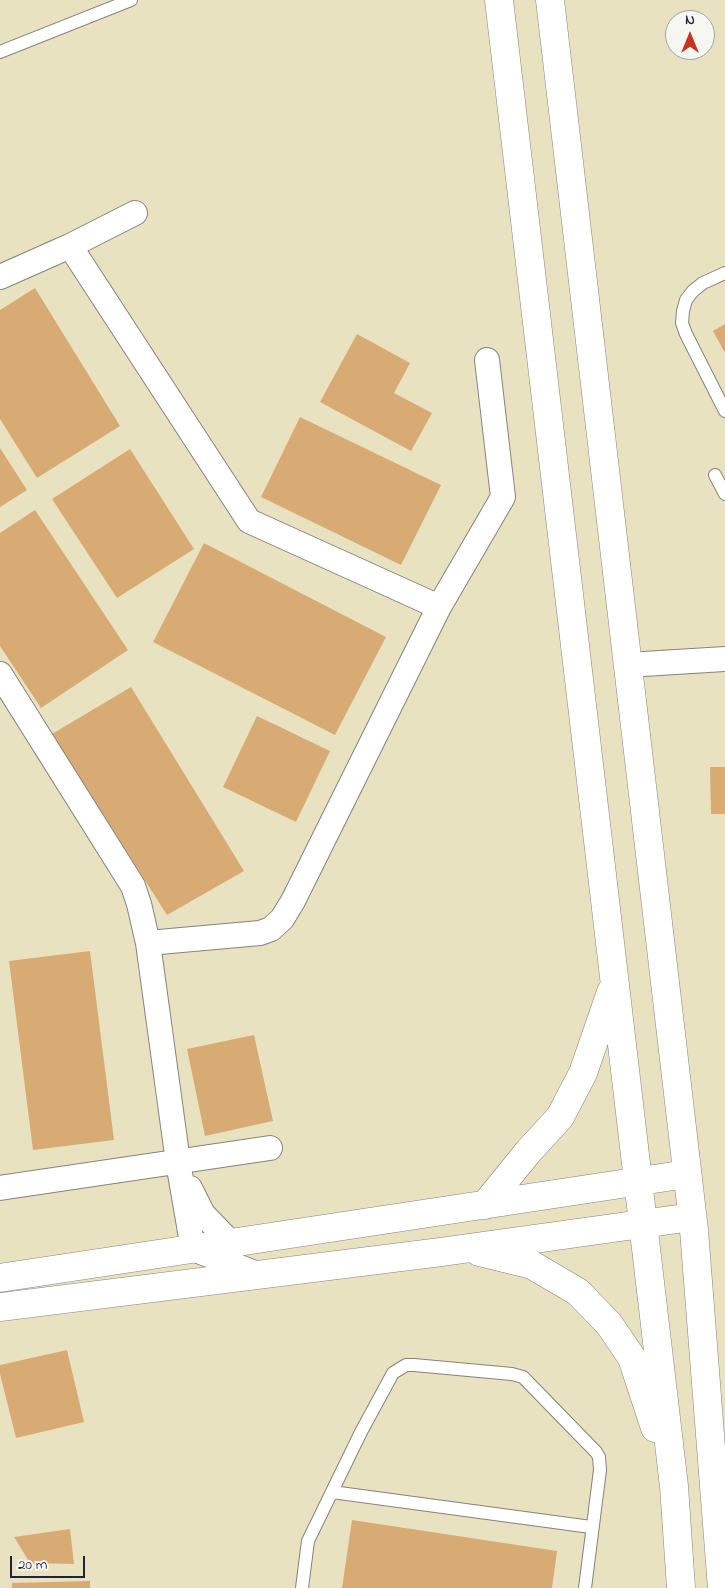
<!DOCTYPE html>
<style>
body{margin:0}
#map{position:relative;width:725px;height:1588px;overflow:hidden;background:#e9e2c1;font-family:"Indie Flower",sans-serif}
canvas{display:block}
.north{position:absolute;left:665px;top:10px;width:50px;height:50px;box-sizing:border-box;background:#f6f6f2;border:1px solid #a1a1a9;border-radius:50%;rotate:0deg;font-size:14px;font-weight:700;line-height:20px;text-align:center;color:#22223b}
.north::after{content:'';display:block;margin:auto;width:18px;height:22px;background:#c8321e;clip-path:polygon(50% 0,100% 100%,50% 72%,0 100%)}
.scale{position:absolute;left:10px;top:1556px;width:75px;height:22px;box-sizing:border-box;border:2px solid #22223b;border-top:0;padding-left:6px;font-size:15px;line-height:18px;white-space:nowrap;color:#22223b;-webkit-text-stroke:4px #f6f6f2;paint-order:stroke}
</style>
<div id="map">
<canvas width="725" height="1588"></canvas>
<div class="north">N</div>
<div class="scale">20 m</div>
</div>
<script>
const c = document.querySelector('canvas').getContext('2d');
c.lineJoin = 'round';
function fillPath(path, color) { c.fillStyle = color; c.fill(path, 'evenodd'); }
const poly = rows => new Path2D(rows.map(r => 'M' + r).join(''));
function stroke(path, color, width, dash) { c.strokeStyle = color; c.lineWidth = width; c.lineCap = dash ? 'butt' : 'round'; c.setLineDash(dash || []); c.stroke(path); }
const building = poly([
 [35,288,120,426,37,478,0,419,0,310],
 [725,324,725,353,713,331],
 [357,334,410,363,394,393,432,413,411,451,320,402],
 [300,417,441,485,401,565,261,497],
 [0,448,27,490,0,507],
 [130,449,194,549,117,598,52,499],
 [35,510,128,650,41,708,0,646,0,533],
 [204,543,386,637,335,735,153,642],
 [131,687,244,871,167,915,52,734],
 [257,716,330,751,296,822,223,787],
 [710,767,725,767,725,814,711,814],
 [90,951,114,1140,33,1150,9,961],
 [254,1035,273,1121,205,1136,187,1049],
 [67,1350,84,1422,16,1438,0,1374,0,1365],
 [352,1520,557,1551,552,1588,342,1588],
 [70,1529,74,1564,30,1563,14,1537],
 [90,1581,90,1588,12,1588,12,1583]
]);
const service = poly([
 [0,52,131,0],
 [725,273,703,283,693,291,686,300,683,311,682,323,686,334,725,411],
 [715,475,725,494],
 [332,1492,591,1527],
 [302,1588,308,1541,361,1432,393,1373,406,1365,414,1365,512,1374,523,1377,596,1452,599,1457,600,1470,585,1588]
]);
const minor = poly([
 [70,246,249,521,439,607],
 [0,277,70,246,135,213],
 [627,665,725,659],
 [0,674,133,886,139,904,148,943,178,1162,193,1249,260,1275],
 [148,943,260,933,271,929,282,919,293,901,439,607,503,497,487,360],
 [0,1188,270,1148],
 [190,1188,203,1214,231,1243]
]);
const secondary = poly([
 [499,0,674,1486,681,1588],
 [550,0,694,1230,722,1588],
 [485,1205,528,1152,560,1117,583,1073,611,992],
 [479,1252,532,1265,578,1292,609,1324,632,1358,655,1428],
 [0,1278,687,1174],
 [0,1307,441,1252,692,1217]
]);
fillPath(building, '#d8ab74');
stroke(service, '#86827e', 14);
stroke(minor, '#86827e', 26);
stroke(secondary, '#86827e', 29);
stroke(service, '#fff', 12);
stroke(minor, '#fff', 24);
stroke(secondary, '#fff', 28);
</script>
